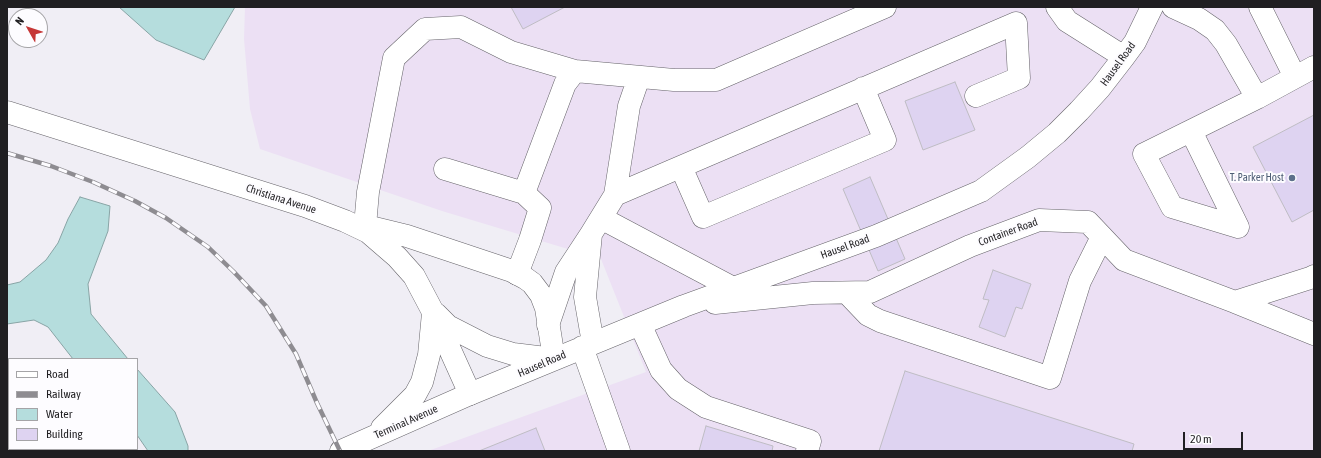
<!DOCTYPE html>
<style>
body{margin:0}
#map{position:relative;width:1321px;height:458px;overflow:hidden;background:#f0eef5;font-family:"Asap Condensed",sans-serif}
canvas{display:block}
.frame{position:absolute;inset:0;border:8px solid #201f22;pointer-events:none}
.legend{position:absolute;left:8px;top:358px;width:130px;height:92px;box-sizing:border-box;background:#fdfcff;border:1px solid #a5a4a7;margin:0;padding:5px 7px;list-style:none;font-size:12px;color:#201f22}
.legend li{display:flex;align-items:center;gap:8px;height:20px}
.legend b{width:20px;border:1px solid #a5a4a7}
.north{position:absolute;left:8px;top:8px;width:40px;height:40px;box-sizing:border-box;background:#fdfcff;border:1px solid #a5a4a7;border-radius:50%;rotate:309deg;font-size:11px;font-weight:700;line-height:16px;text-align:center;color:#201f22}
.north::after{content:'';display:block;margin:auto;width:14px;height:18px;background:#c63737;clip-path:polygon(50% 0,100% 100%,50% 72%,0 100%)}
.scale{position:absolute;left:1183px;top:432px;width:60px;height:18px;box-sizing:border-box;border:2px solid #201f22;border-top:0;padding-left:5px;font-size:12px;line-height:14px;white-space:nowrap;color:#201f22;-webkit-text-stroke:3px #fdfcff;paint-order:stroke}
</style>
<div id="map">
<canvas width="1321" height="458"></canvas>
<div class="frame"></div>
<ul class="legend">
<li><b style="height:5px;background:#fff"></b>Road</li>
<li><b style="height:5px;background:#8e8c91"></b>Railway</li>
<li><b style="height:11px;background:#b5dddd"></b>Water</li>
<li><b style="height:11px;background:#ded3f1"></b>Building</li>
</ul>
<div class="north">N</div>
<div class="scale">20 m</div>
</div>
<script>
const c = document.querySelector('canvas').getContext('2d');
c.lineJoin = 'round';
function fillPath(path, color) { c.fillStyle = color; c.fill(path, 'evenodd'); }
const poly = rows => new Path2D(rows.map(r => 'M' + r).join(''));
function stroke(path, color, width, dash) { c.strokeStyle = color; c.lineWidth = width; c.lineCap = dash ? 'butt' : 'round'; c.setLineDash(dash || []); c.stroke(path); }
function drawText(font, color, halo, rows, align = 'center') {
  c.font = font + ' "Asap Condensed",sans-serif'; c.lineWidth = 4; c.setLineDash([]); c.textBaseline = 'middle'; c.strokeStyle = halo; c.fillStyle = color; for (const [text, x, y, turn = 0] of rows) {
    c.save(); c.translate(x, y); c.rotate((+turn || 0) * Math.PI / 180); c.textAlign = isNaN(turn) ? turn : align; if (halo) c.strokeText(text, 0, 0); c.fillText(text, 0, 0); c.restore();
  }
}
const industrial = poly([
 [245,7,1314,7,1314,451,428,451,646,372,601,259,442,211,260,149,250,109,244,39]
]);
const water = poly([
 [119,7,235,7,204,60,156,40,119,7],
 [80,197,110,206,108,231,88,284,91,314,128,359,73,359,48,327,34,320,7,324,7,285,20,282,46,260,58,243,68,219,80,197],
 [137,369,175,412,188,446,188,451,148,451,137,435,137,369]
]);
const building = poly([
 [511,7,565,7,523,29,511,7],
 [955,82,975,130,923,150,905,101,955,82],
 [1314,115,1314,210,1292,222,1253,147,1314,115],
 [870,177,905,259,878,271,843,189,870,177],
 [993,270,1031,284,1022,309,1016,307,1005,337,979,327,989,300,983,299,993,270],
 [905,371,1134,444,1132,451,879,451,905,371],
 [706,426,773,446,772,451,699,451,706,426],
 [536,428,545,451,479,451,536,428]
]);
const minor = poly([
 [1057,7,1067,21,1124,57],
 [1173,7,1199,19,1215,30,1226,44,1257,98],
 [1260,7,1295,77],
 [1191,131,1238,227,1172,207,1144,154,1257,98,1314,67],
 [681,167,703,217,885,140,863,88],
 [445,169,524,193,540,208,530,240,517,274],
 [524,193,565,84,575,71,674,80,716,80,885,7],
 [615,195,629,106,639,77],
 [601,218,733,288],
 [365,226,368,192,394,58,425,29,461,27,511,52,575,71],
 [591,234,615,195,1016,23,1019,78,976,96],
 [847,293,868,315,880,321,1050,378,1080,281,1102,237],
 [1235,302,1314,334],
 [715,303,813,293,870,292,970,246,1039,220,1088,222,1124,260,1235,302,1310,278,1314,276],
 [640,324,661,370,678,389,706,407,810,441,807,451],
 [548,325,566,272,591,234,585,297,593,343],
 [582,347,619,451],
 [470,394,684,306,876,236,981,191,1028,157,1057,133,1079,111,1100,88,1124,57,1135,42,1152,7]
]);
const major = poly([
 [7,112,305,206,345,221,368,232,397,257,414,276,433,312,470,394,341,451],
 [366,226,407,236,512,271,525,278,532,283,541,295,546,308,554,359,513,354,487,346,448,326,436,314],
 [382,428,415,395,422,382,429,355,433,313]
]);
const rail = poly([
 [7,153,51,166,93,182,135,201,166,218,208,247,234,272,266,306,296,354,317,403,340,451]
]);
const markers = [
 [1292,178,4,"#5c6f8a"]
];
const streetNames = [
 ["Hausel Road",1118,64,-54],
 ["Christiana Avenue",281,199,18],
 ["Container Road",1008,232,-20],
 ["Hausel Road",845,247,-20],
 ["Hausel Road",542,364,-23],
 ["Terminal Avenue",406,422,-24]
];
const serviceNames = [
 ["T. Parker Host",1284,178]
];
fillPath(industrial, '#ece0f4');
fillPath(water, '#b5dddd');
stroke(water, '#88a4a5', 1);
fillPath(building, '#ded3f1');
stroke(building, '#bfbdc4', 1);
stroke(minor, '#66646a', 23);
stroke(major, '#66646a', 23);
stroke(minor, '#fff', 22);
stroke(major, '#fff', 22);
stroke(rail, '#8e8c91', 4.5);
stroke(rail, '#fdfcff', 3, [9]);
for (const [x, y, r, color] of markers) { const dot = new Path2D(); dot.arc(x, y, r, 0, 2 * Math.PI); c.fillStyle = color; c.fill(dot); stroke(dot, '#fdfcff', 1.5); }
drawText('11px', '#201f22', '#fdfcff', streetNames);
drawText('11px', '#4e5e75', '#fdfcff', serviceNames, 'right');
</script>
